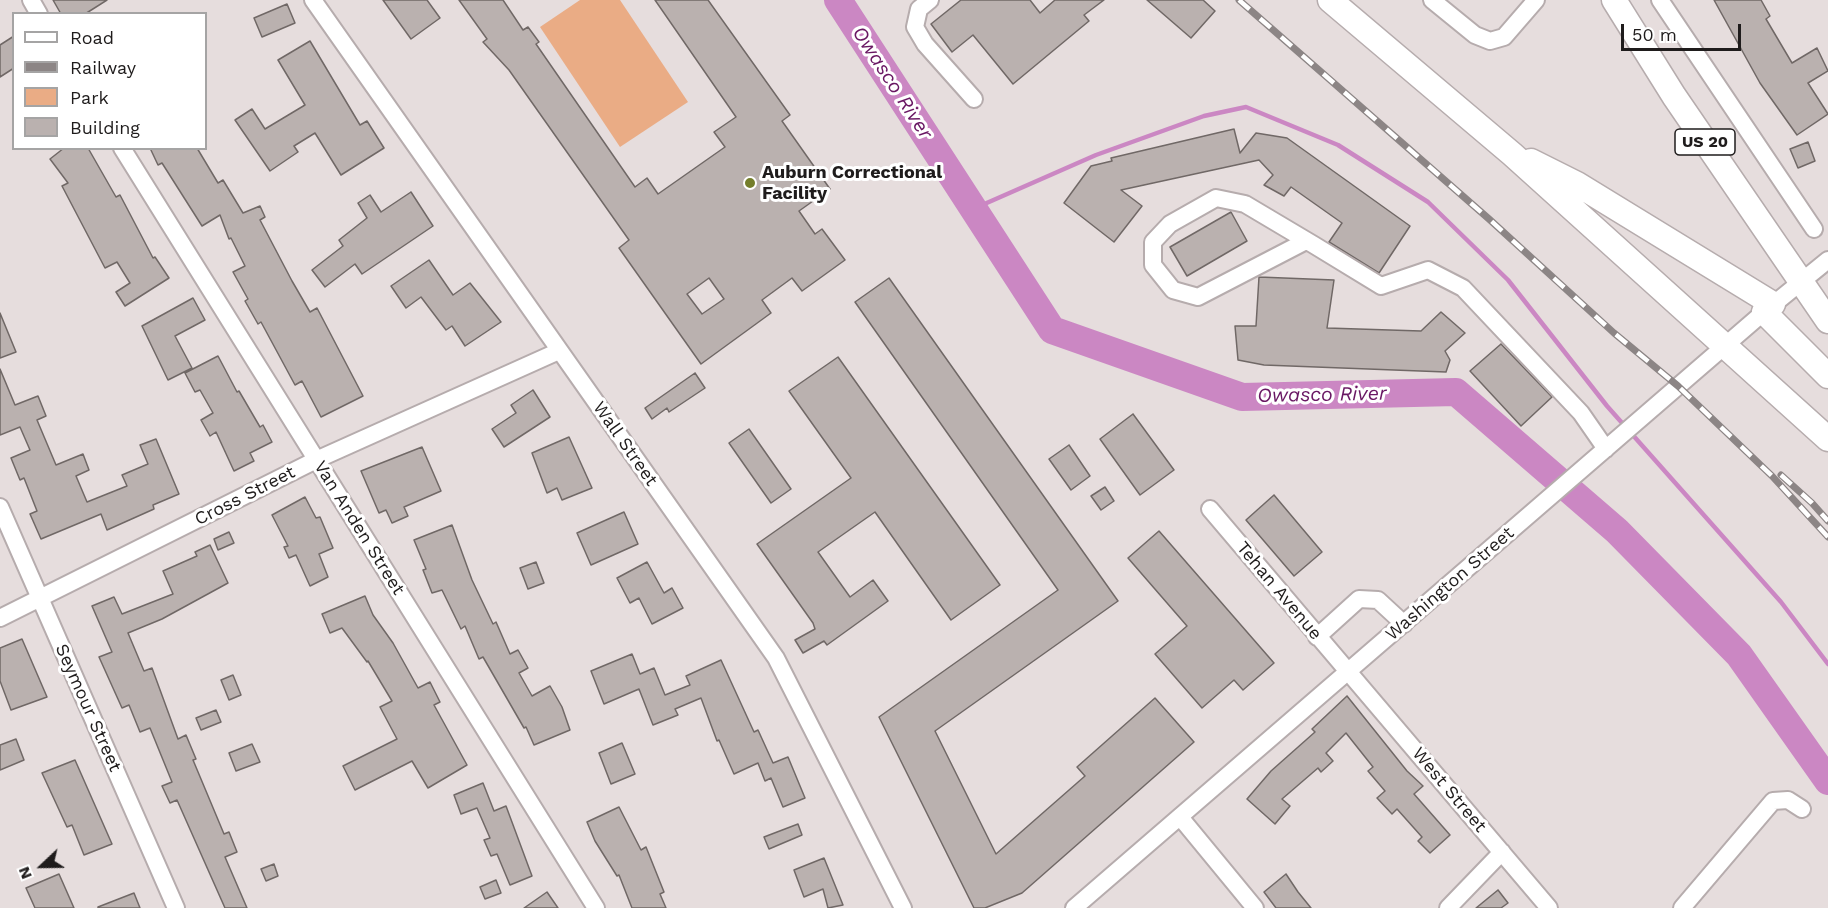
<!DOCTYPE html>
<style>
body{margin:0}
#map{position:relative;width:1828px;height:908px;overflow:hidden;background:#e6dddd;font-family:"Work Sans",sans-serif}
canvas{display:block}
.legend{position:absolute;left:12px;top:12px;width:195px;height:138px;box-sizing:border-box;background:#fff;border:2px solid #a5a4a4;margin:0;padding:8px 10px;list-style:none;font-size:18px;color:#1f1c1c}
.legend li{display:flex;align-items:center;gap:12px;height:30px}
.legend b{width:30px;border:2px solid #a5a4a4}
.north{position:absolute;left:12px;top:836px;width:60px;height:60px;-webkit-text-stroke:4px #fff;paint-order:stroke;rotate:248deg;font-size:16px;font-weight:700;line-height:24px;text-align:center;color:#1f1c1c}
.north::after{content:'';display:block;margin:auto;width:21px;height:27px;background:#1f1c1c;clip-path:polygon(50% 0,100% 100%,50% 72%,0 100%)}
.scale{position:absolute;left:1621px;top:24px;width:120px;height:27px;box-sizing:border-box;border:3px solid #1f1c1c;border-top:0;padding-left:8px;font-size:18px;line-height:21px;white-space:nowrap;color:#1f1c1c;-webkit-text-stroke:4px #fff;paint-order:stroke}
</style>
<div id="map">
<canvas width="1828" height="908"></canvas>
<ul class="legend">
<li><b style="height:8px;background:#fff"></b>Road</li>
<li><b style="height:8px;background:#8c8585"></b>Railway</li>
<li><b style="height:16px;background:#eaac85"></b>Park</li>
<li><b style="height:16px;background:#bab1af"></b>Building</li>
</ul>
<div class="north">N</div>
<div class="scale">50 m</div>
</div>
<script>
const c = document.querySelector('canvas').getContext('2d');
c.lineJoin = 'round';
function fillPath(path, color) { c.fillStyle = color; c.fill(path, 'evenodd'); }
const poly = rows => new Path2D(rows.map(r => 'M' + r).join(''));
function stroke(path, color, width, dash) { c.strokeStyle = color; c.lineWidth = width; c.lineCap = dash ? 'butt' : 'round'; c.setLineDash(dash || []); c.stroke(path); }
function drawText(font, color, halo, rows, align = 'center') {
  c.font = font + ' "Work Sans",sans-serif'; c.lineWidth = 6; c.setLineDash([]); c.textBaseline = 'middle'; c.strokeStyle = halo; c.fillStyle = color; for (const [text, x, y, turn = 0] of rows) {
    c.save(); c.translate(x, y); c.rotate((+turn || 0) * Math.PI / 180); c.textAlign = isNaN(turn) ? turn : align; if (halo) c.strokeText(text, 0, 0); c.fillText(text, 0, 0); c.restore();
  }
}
const green = poly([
 [580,0,620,0,688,102,620,147,540,27]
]);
const stream = poly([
 [973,209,1096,155,1204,116,1246,107,1338,145,1428,202,1508,280,1607,406,1781,602,1828,664]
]);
const river = poly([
 [838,0,1052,330,1242,397,1456,392,1617,531,1739,655,1828,781]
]);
const building = poly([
 [53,0,107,0,85,14,61,14,53,0],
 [383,0,427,0,440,18,411,39,383,0],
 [459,0,503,0,523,30,528,27,539,42,536,44,635,187,647,178,658,194,725,147,714,132,736,117,655,0,708,0,790,115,782,121,830,189,799,211,815,234,822,229,845,260,802,291,792,278,762,300,771,313,701,364,619,248,629,240,509,70,483,42,487,39,459,0],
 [709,278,724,299,702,314,687,294,709,278],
 [961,0,1030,0,1040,13,1055,0,1104,0,1084,15,1089,21,1013,84,973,35,952,52,931,24,961,0],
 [1147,0,1203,0,1215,11,1191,38,1147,0],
 [1714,0,1761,0,1770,16,1766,19,1792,63,1817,48,1828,71,1808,83,1828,114,1797,135,1760,83,1714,0],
 [287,4,295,23,262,37,254,18,287,4],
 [14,36,14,68,0,77,0,45,14,36],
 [310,41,360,125,367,121,384,148,341,175,315,133,294,146,298,152,270,171,235,120,252,109,265,129,305,105,278,60,310,41],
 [1234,129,1240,153,1256,133,1287,138,1410,226,1379,273,1329,242,1342,223,1291,187,1284,196,1264,185,1273,175,1259,160,1121,190,1142,206,1114,242,1064,203,1091,166,1112,161,1111,158,1234,129],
 [1808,142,1815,161,1798,168,1790,149,1808,142],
 [64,148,88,148,116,197,120,195,153,258,155,257,169,278,125,306,116,292,130,283,117,262,105,268,62,186,68,183,50,159,64,148],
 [150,148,197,148,218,183,223,180,243,213,260,206,265,217,260,220,292,281,310,312,317,308,363,396,321,417,302,381,295,385,261,322,258,324,245,301,248,299,233,272,245,266,231,238,229,239,220,215,202,226,162,163,158,165,150,148],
 [411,192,433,226,362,274,355,264,325,287,312,270,343,246,339,240,367,218,358,203,370,195,381,212,411,192],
 [1231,212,1247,241,1187,276,1170,247,1231,212],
 [429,260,453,295,470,283,501,322,465,346,452,326,446,330,421,297,406,308,391,286,429,260],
 [1259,277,1334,280,1327,328,1421,331,1441,312,1465,333,1445,351,1450,360,1446,372,1264,365,1238,360,1235,326,1256,326,1259,277],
 [889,278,1118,601,935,731,996,854,1085,776,1077,767,1155,698,1194,742,1022,893,985,908,974,908,879,717,1058,590,855,302,889,278],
 [193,298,205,320,175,336,192,368,168,380,142,326,193,298],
 [0,313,16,352,0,358,0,313],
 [1501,344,1552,397,1521,426,1470,371,1501,344],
 [218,356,237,392,239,391,260,427,263,425,272,442,250,453,254,461,234,471,216,432,210,436,201,420,213,413,200,390,195,392,185,373,218,356],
 [838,357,1000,585,951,620,875,512,818,552,850,597,873,580,888,601,827,645,824,641,803,653,795,640,815,629,813,623,757,544,851,478,789,391,838,357],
 [0,369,15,405,38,396,46,416,37,420,56,465,83,454,89,470,76,476,87,502,127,486,122,475,148,464,140,445,156,439,179,494,153,505,154,509,107,530,101,514,41,539,30,514,37,511,24,478,20,480,11,458,30,450,20,427,0,435,0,369],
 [695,373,705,388,669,412,667,408,652,419,645,408,695,373],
 [533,390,550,417,504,447,492,429,516,413,511,405,533,390],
 [1133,414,1174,470,1140,495,1100,439,1133,414],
 [749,429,791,489,771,503,729,443,749,429],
 [569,437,592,488,562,500,557,488,547,493,532,453,569,437],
 [1069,445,1090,476,1071,490,1049,459,1069,445],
 [422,447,441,491,404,507,408,516,392,523,386,510,379,513,361,471,422,447],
 [1105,487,1114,501,1101,510,1091,496,1105,487],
 [1274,495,1322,552,1294,576,1246,520,1274,495],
 [305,497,316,518,320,517,333,548,319,554,328,577,310,586,296,555,289,558,284,547,288,546,272,515,305,497],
 [624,512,638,544,591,565,577,533,624,512],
 [452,525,472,580,493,624,496,622,510,654,518,650,528,668,519,673,532,696,550,686,562,707,570,730,534,745,526,727,524,728,483,657,479,659,465,626,461,629,442,590,432,593,423,570,426,569,414,540,452,525],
 [1159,531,1274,663,1243,690,1234,680,1202,708,1155,654,1187,626,1128,558,1159,531],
 [229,532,234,543,218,550,214,539,229,532],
 [210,545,228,583,162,619,128,633,144,671,152,668,178,739,186,735,196,759,193,760,224,834,229,832,237,852,225,857,247,908,225,908,177,800,170,803,162,786,172,782,150,728,140,732,129,705,122,708,99,657,112,652,92,606,114,597,122,614,173,594,163,571,197,556,195,552,210,545],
 [536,562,544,583,528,589,520,568,536,562],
 [647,562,664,593,672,588,683,608,652,624,639,598,630,603,617,578,647,562],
 [365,596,373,615,393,643,418,688,430,682,440,702,434,705,467,765,428,788,412,761,355,790,343,766,397,739,380,707,392,701,368,661,367,662,342,628,330,633,322,614,365,596],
 [22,639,47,697,11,710,0,681,0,648,22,639],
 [632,654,640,674,654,668,665,695,690,685,686,676,721,660,754,732,758,730,773,763,788,757,805,798,783,807,771,778,765,781,758,763,734,774,719,740,717,741,701,698,675,709,678,715,653,725,639,689,604,704,591,671,632,654],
 [233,675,241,695,229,700,221,680,233,675],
 [1347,696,1407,771,1423,786,1414,794,1450,835,1430,853,1418,841,1422,837,1397,809,1392,814,1377,798,1385,791,1368,771,1373,767,1346,733,1326,753,1333,761,1321,772,1318,768,1282,799,1290,806,1275,824,1247,799,1271,771,1315,732,1312,729,1347,696],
 [216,710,221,722,201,730,196,718,216,710],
 [16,739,24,760,0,770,0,745,16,739],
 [622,743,635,774,611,784,599,753,622,743],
 [252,744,260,762,236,771,229,753,252,744],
 [75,760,112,844,84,855,72,825,67,827,42,773,75,760],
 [483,783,494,811,506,806,532,876,510,885,497,854,491,856,484,840,490,838,477,808,461,814,454,795,483,783],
 [619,807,641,850,646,847,664,892,660,894,666,908,632,908,619,875,617,876,595,841,587,822,619,807],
 [798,824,802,835,769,849,764,837,798,824],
 [824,858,843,905,828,908,823,889,804,897,794,870,824,858],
 [274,864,278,876,266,881,261,869,274,864],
 [59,874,74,908,35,908,26,888,59,874],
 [1286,874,1298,892,1311,908,1276,908,1264,892,1286,874],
 [496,880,501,893,485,899,480,887,496,880],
 [1498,890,1508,903,1501,908,1476,908,1498,890],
 [547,892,558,908,524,908,547,892],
 [134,893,140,908,98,908,98,907,134,893]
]);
const minor = poly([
 [31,0,39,14],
 [313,0,776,658,903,908],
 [930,0,919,9,915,27,925,44,974,99],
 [1432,0,1475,35,1490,41,1504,37,1536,0],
 [1660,0,1814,229],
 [122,148,596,908],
 [1306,241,1198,297,1173,290,1153,265,1153,242,1170,224,1216,198,1245,204,1314,245,1381,286,1428,270,1463,288,1581,413,1606,449],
 [0,507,176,908],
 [1210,509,1549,908],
 [0,618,316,460,559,351],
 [1317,637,1359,599,1378,600,1404,624],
 [1180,817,1255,908],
 [1074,908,1764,312,1828,260],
 [1448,908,1502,852],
 [1682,908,1773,801,1788,800,1802,809]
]);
const highway = poly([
 [1330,0,1512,154,1828,439],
 [1614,0,1674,96,1828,321],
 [1531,161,1577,184,1773,304],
 [1764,312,1828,376]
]);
const rail = poly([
 [1239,0,1489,219,1614,333,1678,386,1772,476,1828,537],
 [1781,475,1812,503,1828,521]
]);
const markers = [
 [750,183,6,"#747e2b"]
];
const shields = [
 [1705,142,60]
];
const shieldNames = [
 ["US 20",1705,142]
];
const poiNames = [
 ["Auburn Correctional",762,173],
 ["Facility",762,194]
];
const streetNames = [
 ["Wall Street",625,444,55],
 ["Cross Street",245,496,-27],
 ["Van Anden Street",359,528,58],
 ["Washington Street",1450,584,-41],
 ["Tehan Avenue",1279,591,50],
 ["Seymour Street",88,708,66],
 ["West Street",1449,790,50]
];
const waterNames = [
 ["Owasco River",892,83,57],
 ["Owasco River",1322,395,-1]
];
fillPath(green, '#eaac85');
stroke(stream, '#cb87c3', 4.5);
stroke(river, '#cb87c3', 28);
fillPath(building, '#bab1af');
stroke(building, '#706866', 1.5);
stroke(minor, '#b6acad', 20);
stroke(highway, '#b6acad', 27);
stroke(minor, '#fff', 16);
stroke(highway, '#fff', 24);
stroke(rail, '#8c8585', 7);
stroke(rail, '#fff', 4.5, [14]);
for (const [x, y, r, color] of markers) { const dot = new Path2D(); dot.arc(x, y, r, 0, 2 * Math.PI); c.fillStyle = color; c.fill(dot); stroke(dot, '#fff', 2); }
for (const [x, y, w] of shields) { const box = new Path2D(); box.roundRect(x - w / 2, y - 13, w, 26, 4.5); c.fillStyle = '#fff'; c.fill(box); stroke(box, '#1f1c1c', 1.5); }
drawText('bold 16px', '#1f1c1c', null, shieldNames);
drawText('bold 18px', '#1f1c1c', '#fff', poiNames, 'left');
drawText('18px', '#1f1c1c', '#fff', streetNames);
drawText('italic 20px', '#691763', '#fff', waterNames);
</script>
